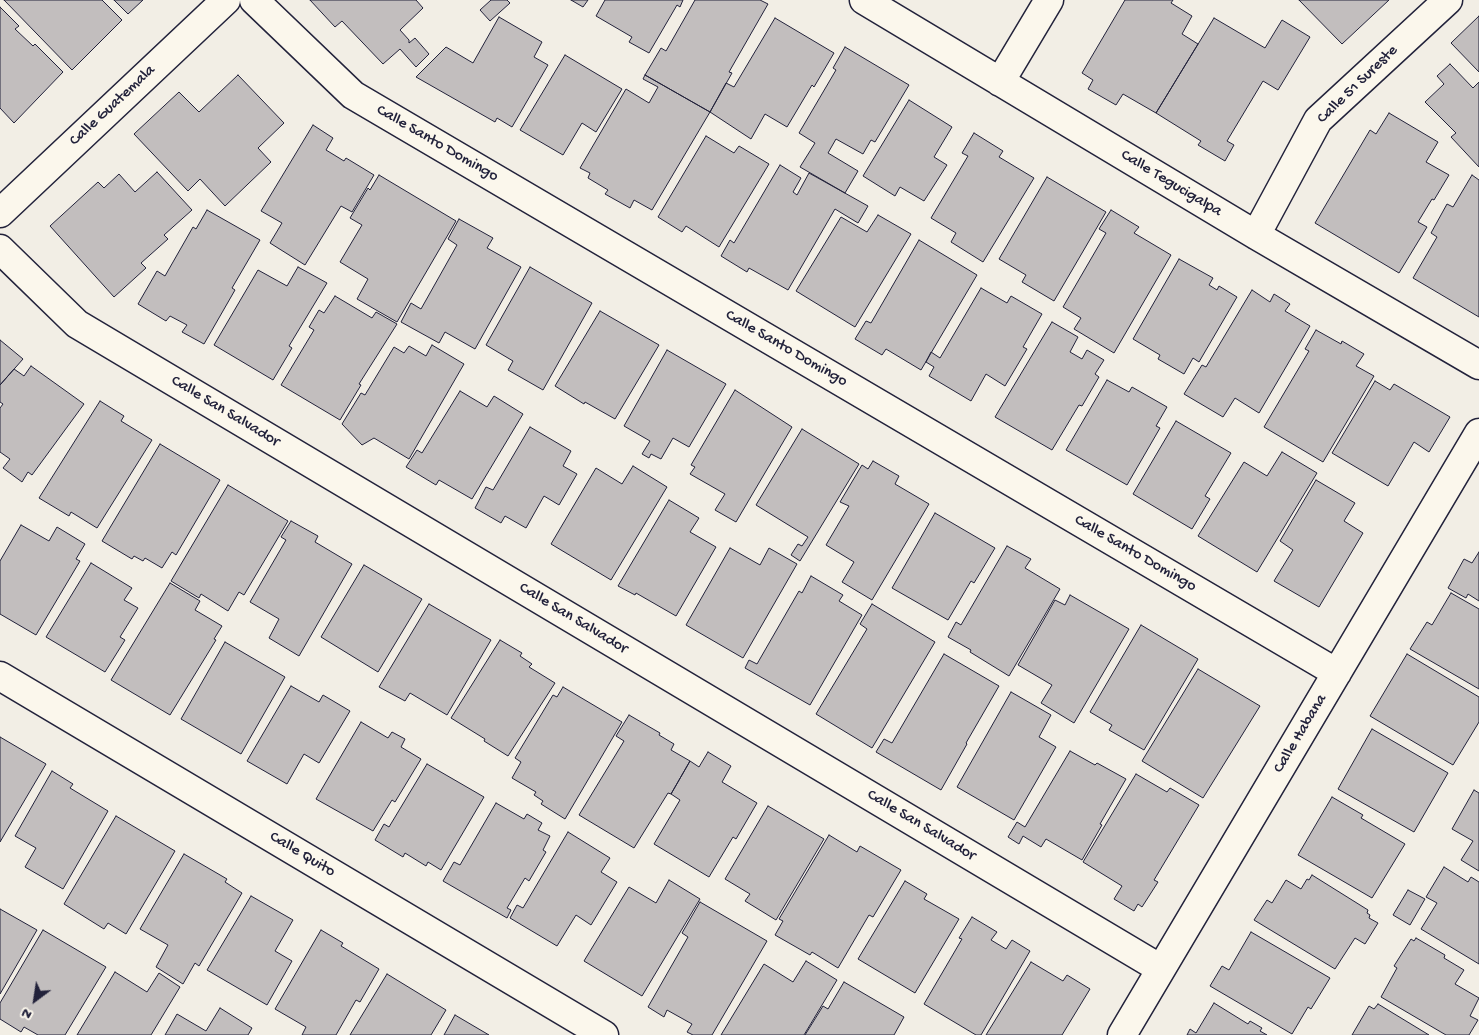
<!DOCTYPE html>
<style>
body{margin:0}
#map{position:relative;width:1479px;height:1035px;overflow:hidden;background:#f2eee5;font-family:"Gochi Hand",sans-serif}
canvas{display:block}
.north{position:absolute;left:10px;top:975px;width:50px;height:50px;-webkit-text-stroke:4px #fbf7ec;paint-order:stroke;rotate:211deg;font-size:14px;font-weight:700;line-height:20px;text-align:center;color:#22223b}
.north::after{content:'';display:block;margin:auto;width:18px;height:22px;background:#22223b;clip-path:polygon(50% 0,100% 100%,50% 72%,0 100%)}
</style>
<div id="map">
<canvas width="1479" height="1035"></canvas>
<div class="north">N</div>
</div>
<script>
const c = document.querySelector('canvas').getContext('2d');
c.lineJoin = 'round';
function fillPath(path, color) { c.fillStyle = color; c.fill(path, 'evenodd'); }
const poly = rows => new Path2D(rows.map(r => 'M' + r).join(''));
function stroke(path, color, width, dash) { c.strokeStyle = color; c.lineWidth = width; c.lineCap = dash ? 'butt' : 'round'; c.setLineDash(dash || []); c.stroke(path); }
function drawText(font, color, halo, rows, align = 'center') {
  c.font = font + ' "Gochi Hand",sans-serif'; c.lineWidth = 5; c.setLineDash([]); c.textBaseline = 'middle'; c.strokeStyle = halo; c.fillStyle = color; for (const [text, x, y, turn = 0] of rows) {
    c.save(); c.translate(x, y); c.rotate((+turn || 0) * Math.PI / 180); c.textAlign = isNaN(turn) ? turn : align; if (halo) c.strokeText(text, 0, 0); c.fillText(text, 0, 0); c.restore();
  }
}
const building = poly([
 [4,0,102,0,122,20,72,70,4,0],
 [114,0,143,0,128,14,114,0],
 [310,0,416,0,423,8,400,30,409,40,409,43,415,38,429,54,416,67,400,49,383,64,342,21,335,27,310,0],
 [491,0,507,0,510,3,490,21,480,10,491,0],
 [571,0,588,0,583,7,571,0],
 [605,0,683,0,680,7,677,5,649,53,629,42,632,37,596,16,605,0],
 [695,0,760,0,768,4,729,72,732,73,710,112,645,75,661,48,666,51,695,0],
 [1125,0,1173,0,1171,3,1192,16,1182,34,1198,44,1156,113,1123,94,1116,105,1088,89,1093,80,1082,73,1125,0],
 [1299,0,1389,0,1342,44,1299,0],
 [0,7,19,26,15,29,33,46,35,44,63,72,14,123,0,108,0,7],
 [1479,16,1479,72,1451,43,1479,16],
 [499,17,542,42,534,57,548,65,512,127,497,118,495,122,416,77,446,47,473,63,499,17],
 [775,18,834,53,814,87,812,85,787,127,765,114,751,139,710,112,726,83,734,87,775,18],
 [1214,18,1265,48,1282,20,1310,37,1278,90,1263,81,1227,141,1234,145,1225,161,1198,145,1201,141,1156,113,1214,18],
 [845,47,909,85,875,142,871,140,863,154,836,139,828,153,858,171,845,193,800,167,815,143,799,133,836,70,833,68,845,47],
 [565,55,622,89,596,132,582,123,563,155,520,130,565,55],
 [1450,64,1473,88,1479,82,1479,167,1451,137,1456,133,1425,102,1444,84,1437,76,1450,64],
 [238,75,284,123,258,148,271,162,225,206,200,179,188,191,134,134,179,92,199,112,238,75],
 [645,75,710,112,652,210,634,200,630,208,605,194,608,190,588,178,590,173,580,168,626,89,649,103,658,87,643,79,645,75],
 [909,100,952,127,934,157,947,165,924,201,900,187,895,196,863,176,909,100],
 [1389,113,1438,142,1426,162,1449,175,1434,200,1432,199,1418,222,1427,227,1399,273,1315,223,1370,130,1376,134,1389,113],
 [313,125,333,138,326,150,344,161,346,158,374,175,352,212,341,206,305,265,270,243,282,223,261,211,313,125],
 [974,133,1003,151,999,157,1034,178,983,262,951,242,956,233,931,218,968,156,962,153,974,133],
 [706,136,734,153,739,146,769,164,719,247,686,226,682,232,658,217,706,136],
 [780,165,801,178,793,192,797,195,809,173,868,206,858,223,835,209,788,290,749,268,747,272,721,256,730,240,734,243,780,165],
 [157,172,192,210,164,235,168,239,141,263,146,268,114,297,50,226,98,182,104,188,119,174,135,192,157,172],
 [379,175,456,221,397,322,357,299,368,279,340,262,362,225,350,218,368,188,370,190,379,175],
 [1472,175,1479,180,1479,317,1413,278,1437,237,1431,233,1447,204,1453,207,1472,175],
 [1047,177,1106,212,1054,301,1022,282,1026,275,999,259,1047,177],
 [207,210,260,240,232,288,235,290,204,344,182,332,187,325,170,316,166,321,138,304,157,271,165,276,193,227,196,229,207,210],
 [1111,210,1139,227,1134,233,1171,255,1114,353,1074,329,1081,318,1063,307,1106,233,1099,229,1111,210],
 [878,215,911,234,855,327,796,291,841,217,867,232,878,215],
 [459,219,493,238,487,248,521,267,475,349,445,332,439,343,401,322,411,303,421,309,457,245,448,239,459,219],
 [919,240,977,275,921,370,886,349,882,355,855,339,866,321,871,323,919,240],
 [1179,259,1213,278,1209,285,1217,290,1219,286,1237,297,1199,362,1193,358,1184,374,1158,359,1160,355,1133,339,1179,259],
 [298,267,327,283,289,346,292,348,273,380,214,345,258,270,287,286,298,267],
 [530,267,592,303,543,390,508,370,513,361,486,345,530,267],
 [981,288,1007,303,1011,296,1042,314,1023,347,1027,349,1005,386,986,374,971,401,929,376,934,367,926,362,931,352,940,358,981,288],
 [1252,290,1270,302,1274,294,1290,304,1285,311,1310,326,1259,413,1235,398,1223,417,1184,394,1202,365,1206,367,1252,290],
 [335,296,372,318,376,312,397,324,359,384,361,385,340,420,281,385,314,330,309,327,319,310,324,313,335,296],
 [600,311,659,345,615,419,585,402,584,404,555,386,600,311],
 [1052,322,1078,337,1070,352,1082,359,1087,350,1104,360,1095,374,1099,377,1082,406,1079,405,1052,450,995,417,1052,322],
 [1316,330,1341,344,1342,341,1364,354,1356,366,1374,376,1323,462,1264,427,1309,351,1305,349,1316,330],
 [0,340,23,359,0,385,0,340],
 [432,345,464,364,409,459,374,438,362,445,342,424,361,393,365,395,394,347,404,353,409,346,426,356,432,345],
 [667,350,726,384,689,447,673,438,661,459,651,454,649,458,642,454,650,441,624,426,667,350],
 [31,366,84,404,32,475,28,472,22,482,3,468,10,459,0,452,0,408,3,404,0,402,0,385,14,369,24,376,31,366],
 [1107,380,1129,392,1132,387,1167,407,1156,426,1160,428,1127,485,1066,450,1107,380],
 [1375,381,1390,390,1394,384,1450,417,1429,452,1414,442,1388,486,1332,453,1375,381],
 [735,390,792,427,736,522,715,510,725,494,690,474,695,467,691,465,735,390],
 [460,391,487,407,494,396,523,414,472,499,439,480,436,485,406,467,417,450,422,453,460,391],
 [100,401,124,416,121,421,152,440,97,528,71,512,69,516,39,498,100,401],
 [1176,421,1231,453,1205,496,1210,499,1192,529,1133,494,1176,421],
 [530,427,571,451,563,466,577,474,559,505,544,496,526,528,505,516,501,523,475,508,486,487,493,490,530,427],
 [802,429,859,464,800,561,791,555,798,544,802,546,808,537,756,505,802,429],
 [160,444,220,480,176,555,172,552,162,568,145,558,143,561,134,556,132,559,102,541,160,444],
 [1282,452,1317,473,1257,572,1198,536,1244,462,1267,476,1282,452],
 [873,461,899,476,895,484,929,504,872,600,842,582,854,562,826,545,849,506,840,502,862,465,868,469,873,461],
 [633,466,667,487,611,580,551,544,596,468,622,484,633,466],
 [1316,480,1355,503,1344,521,1363,533,1319,607,1274,581,1293,550,1280,541,1316,480],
 [228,485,288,521,244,595,239,592,228,611,201,594,199,598,171,581,228,485],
 [669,500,699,518,690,532,716,547,676,616,636,593,635,595,618,586,669,500],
 [935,513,995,548,974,583,971,581,948,620,892,588,935,513],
 [291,521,318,536,315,542,352,564,299,656,269,638,279,619,250,602,286,540,281,537,291,521],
 [21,525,49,541,57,527,85,544,76,559,80,561,36,635,0,614,0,561,21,525],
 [1007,546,1031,559,1025,568,1060,589,1009,676,970,652,971,650,948,637,956,622,961,625,1007,546],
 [730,548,760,565,769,548,797,564,743,658,686,625,730,548],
 [1479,552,1479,601,1468,594,1466,598,1448,588,1464,559,1472,563,1479,552],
 [91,563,132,588,124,600,138,608,120,637,125,640,105,672,46,637,91,563],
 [364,565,422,599,378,672,321,637,364,565],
 [811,576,843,595,839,601,862,615,810,705,745,668,749,660,757,664,799,591,802,593,811,576],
 [170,583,200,601,195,610,222,626,214,639,216,640,170,715,111,680,170,583],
 [1451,593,1479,609,1479,689,1410,649,1427,622,1432,625,1451,593],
 [1070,595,1129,629,1074,723,1041,703,1052,685,1018,665,1055,600,1065,605,1070,595],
 [429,604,491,640,447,715,410,693,405,701,379,687,429,604],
 [872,604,935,642,872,748,816,714,867,629,860,624,872,604],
 [1141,625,1198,659,1144,750,1109,730,1112,725,1090,712,1141,625],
 [500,640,522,653,520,656,532,664,529,667,555,683,508,756,484,741,485,739,451,718,500,640],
 [225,642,285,677,241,754,181,719,225,642],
 [944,654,999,686,966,743,967,744,941,790,876,752,884,739,892,743,944,654],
 [1407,654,1479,697,1479,722,1453,765,1370,716,1407,654],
 [1198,669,1260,706,1203,798,1142,761,1198,669],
 [291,686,319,702,323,695,350,711,319,763,304,754,287,784,247,761,291,686],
 [563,687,622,722,565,819,541,804,543,801,534,795,536,792,512,778,521,762,515,758,553,695,557,697,563,687],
 [1011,692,1051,715,1039,737,1056,747,1014,820,957,787,1011,692],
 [629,715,660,733,659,735,674,744,671,750,690,761,671,794,668,793,634,848,579,815,624,741,616,736,629,715],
 [361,722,388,738,392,732,405,739,401,747,421,759,395,802,392,800,373,831,316,799,361,722],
 [1372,729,1448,773,1414,832,1338,789,1372,729],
 [0,737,46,764,0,842,0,737],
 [1070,751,1095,765,1097,763,1126,779,1100,824,1102,825,1082,860,1046,839,1041,847,1023,836,1019,844,1008,837,1017,822,1025,827,1070,751],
 [708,752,731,766,722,782,757,803,736,839,733,837,709,877,654,844,680,800,671,794,690,761,699,767,708,752],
 [427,764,484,797,441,870,428,862,426,866,405,853,403,857,375,840,384,824,389,827,427,764],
 [52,771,73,784,70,788,108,811,63,889,25,867,36,848,15,836,52,771],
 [1136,774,1167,792,1170,788,1199,805,1154,880,1158,882,1142,907,1138,904,1134,911,1114,899,1122,886,1083,862,1136,774],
 [1474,790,1479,793,1479,871,1461,860,1473,841,1452,829,1474,790],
 [1332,797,1363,815,1361,818,1405,844,1372,898,1298,855,1332,797],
 [496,803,524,819,527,814,542,823,538,830,550,836,543,850,546,852,529,881,525,878,507,908,511,910,507,918,443,881,454,862,460,865,496,803],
 [768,806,824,839,776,920,745,901,750,894,725,879,768,806],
 [116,816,175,851,126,934,108,923,104,929,64,904,116,816],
 [568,832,610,858,601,872,617,882,591,925,576,915,557,946,510,918,517,905,523,908,568,832],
 [829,835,857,852,860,846,901,870,873,917,869,915,838,968,812,952,810,955,775,935,783,921,779,919,829,835],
 [184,854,227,879,225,882,242,893,199,966,195,963,183,984,156,967,168,945,140,929,184,854],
 [1444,867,1468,882,1471,877,1479,882,1479,964,1421,929,1437,903,1426,897,1444,867],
 [1312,875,1368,910,1367,913,1370,915,1369,918,1378,923,1365,944,1355,938,1335,969,1254,920,1267,900,1272,903,1286,880,1301,889,1307,879,1309,880,1312,875],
 [669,880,700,899,642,996,584,961,629,887,656,903,669,880],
 [905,881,927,894,924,899,959,919,915,993,858,959,905,881],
 [1408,890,1425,899,1410,925,1393,915,1408,890],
 [251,896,293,920,275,951,292,961,267,1005,207,970,251,896],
 [700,902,767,941,712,1035,693,1035,687,1032,692,1024,667,1010,664,1017,648,1007,688,937,682,933,700,902],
 [0,909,37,930,0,994,0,909],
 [972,917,997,932,991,940,1006,949,1012,940,1030,951,981,1035,976,1035,924,1004,962,939,959,938,972,917],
 [43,930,106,967,65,1035,38,1035,24,1027,21,1032,0,1019,0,1003,43,930],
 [321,930,343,943,341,946,379,969,360,1002,356,1000,336,1035,302,1035,306,1027,275,1009,321,930],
 [1251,932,1330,978,1311,1009,1308,1007,1292,1034,1210,986,1222,966,1229,970,1251,932],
 [1416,938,1445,955,1444,958,1464,970,1455,984,1479,998,1470,1016,1478,1020,1469,1035,1446,1035,1381,997,1397,968,1394,966,1411,939,1414,941,1416,938],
 [806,961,837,980,804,1035,721,1035,764,964,793,982,806,961],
 [1031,962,1063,981,1067,975,1090,989,1062,1035,986,1035,1031,962],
 [115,972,147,992,159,973,180,987,151,1035,77,1035,115,972],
 [387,974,446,1010,431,1035,350,1035,387,974],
 [844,982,904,1017,894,1035,805,1035,823,1006,828,1009,844,982],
 [1214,1003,1248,1024,1250,1021,1262,1028,1260,1031,1267,1035,1187,1035,1190,1029,1196,1033,1214,1003],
 [1378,1004,1429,1035,1352,1035,1369,1006,1374,1009,1378,1004],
 [220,1008,252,1028,248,1035,165,1035,177,1014,206,1031,220,1008],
 [455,1015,489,1035,444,1035,455,1015]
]);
const minor = poly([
 [254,0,353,95,1337,673],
 [864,0,1256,235,1479,365],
 [1000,82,1049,0],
 [0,213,226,0],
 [1256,235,1318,120,1448,0],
 [0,249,77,324,1161,969],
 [0,676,604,1035],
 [1122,1035,1479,433]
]);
const streetNames = [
 ["Calle 51 Sureste",1358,85,-44],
 ["Calle Guatemala",113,106,-43],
 ["Calle Santo Domingo",437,144,30],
 ["Calle Tegucigalpa",1171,184,31],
 ["Calle Santo Domingo",786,349,30],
 ["Calle San Salvador",225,412,31],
 ["Calle Santo Domingo",1135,554,30],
 ["Calle San Salvador",573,619,31],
 ["Calle Habana",1301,734,-59],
 ["Calle San Salvador",921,826,31],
 ["Calle Quito",302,855,31]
];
fillPath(building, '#c2bebe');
stroke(building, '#22223b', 1);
stroke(minor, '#22223b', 31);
stroke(minor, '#fbf7ec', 28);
drawText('16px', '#22223b', '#fbf7ec', streetNames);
</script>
